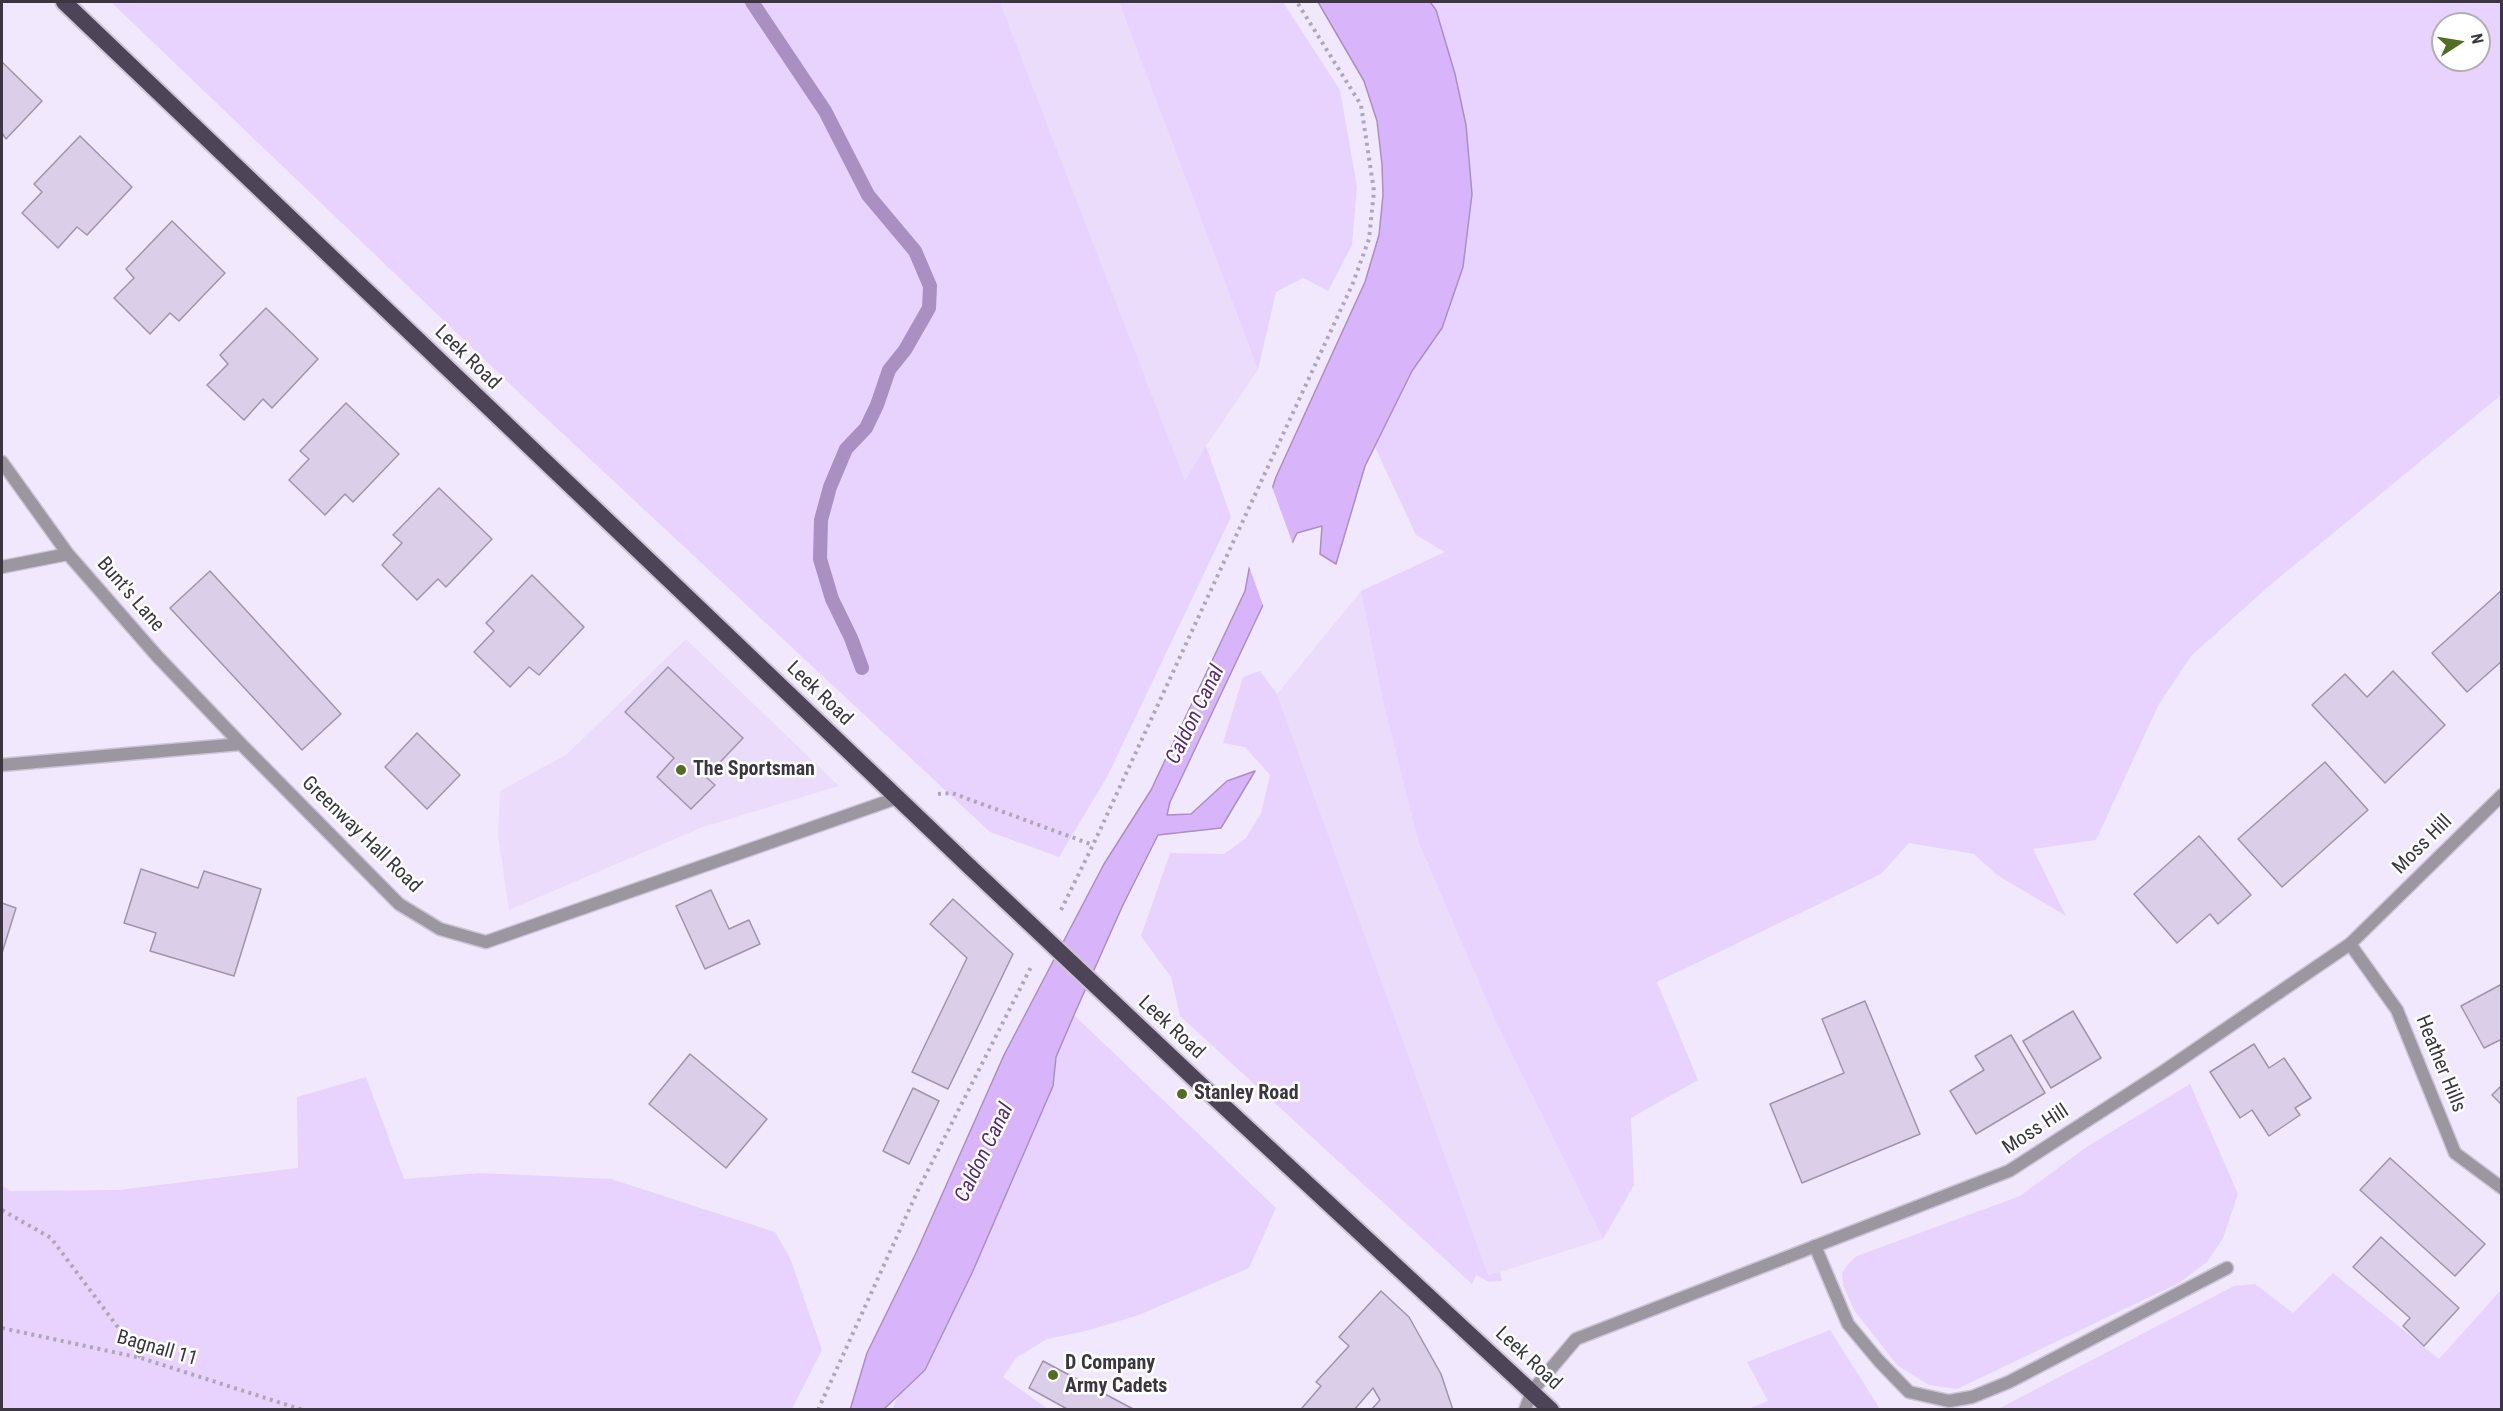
<!DOCTYPE html>
<style>
body{margin:0}
#map{position:relative;width:2503px;height:1411px;overflow:hidden;background:#f2e8fd;font-family:"Roboto Condensed",sans-serif}
canvas{display:block}
.frame{position:absolute;inset:0;border:3px solid #3b3640;pointer-events:none}
.north{position:absolute;left:2431px;top:12px;width:60px;height:60px;box-sizing:border-box;background:#fff;border:2px solid #b1afb3;border-radius:50%;rotate:78deg;font-size:16px;font-weight:700;line-height:24px;text-align:center;color:#3b3640}
.north::after{content:'';display:block;margin:auto;width:21px;height:27px;background:#516e22;clip-path:polygon(50% 0,100% 100%,50% 72%,0 100%)}
</style>
<div id="map">
<canvas width="2503" height="1411"></canvas>
<div class="frame"></div>
<div class="north">N</div>
</div>
<script>
const c = document.querySelector('canvas').getContext('2d');
c.lineJoin = 'round';
function fillPath(path, color) { c.fillStyle = color; c.fill(path, 'evenodd'); }
const poly = rows => new Path2D(rows.map(r => 'M' + r).join(''));
function stroke(path, color, width, dash) { c.strokeStyle = color; c.lineWidth = width; c.lineCap = dash ? 'butt' : 'round'; c.setLineDash(dash || []); c.stroke(path); }
function drawText(font, color, halo, rows, align = 'center') {
  c.font = font + ' "Roboto Condensed",sans-serif'; c.lineWidth = 5; c.setLineDash([]); c.textBaseline = 'middle'; c.strokeStyle = halo; c.fillStyle = color; for (const [text, x, y, turn = 0] of rows) {
    c.save(); c.translate(x, y); c.rotate((+turn || 0) * Math.PI / 180); c.textAlign = isNaN(turn) ? turn : align; if (halo) c.strokeText(text, 0, 0); c.fillText(text, 0, 0); c.restore();
  }
}
const built = poly([
 [1000,2,1119,2,1258,370,1206,446,1185,482],
 [1361,591,1383,701,1418,841,1495,1020,1603,1239,1488,1276,1277,694],
 [686,639,839,786,703,827,509,910,498,836,500,791,567,754]
]);
const green = poly([
 [111,2,1000,2,1185,481,1206,446,1231,517,1107,777,1059,857,990,832,531,404],
 [1119,2,1283,2,1340,90,1357,187,1352,245,1328,291,1303,278,1276,292,1258,370],
 [1430,2,2501,2,2501,395,2269,586,2191,656,2159,704,2096,840,2033,849,2066,916,1997,875,1974,854,1909,843,1881,874,1657,982,1698,1080,1631,1118,1634,1185,1603,1239,1495,1020,1418,841,1383,701,1361,591,1445,552,1416,535,1375,447,1412,371,1442,328,1436,10],
 [2443,24,2479,24,2479,60,2443,60],
 [1260,671,1277,694,1488,1275,1500,1272,1502,1281,1489,1282,1476,1275,1472,1284,1180,1016,1171,977,1141,936,1170,853,1224,854,1246,838,1261,813,1270,775,1245,747,1223,743,1243,677],
 [1074,1015,1276,1208,1249,1268,1139,1315,1086,1331,1047,1339,1016,1358,1003,1377,1048,1409,892,1410,898,1396,926,1370,972,1273,1053,1086,1056,1057],
 [366,1077,404,1179,481,1173,611,1179,775,1232,790,1258,822,1350,792,1409,2,1409,2,1185,10,1191,118,1190,298,1168,297,1097],
 [2190,1084,2238,1194,2223,1238,2207,1262,2179,1283,1957,1389,1929,1385,1897,1365,1854,1310,1843,1285,1842,1273,1849,1263,1857,1256,2020,1196,2088,1146],
 [2333,1273,2439,1359,2501,1290,2501,1409,1998,1409,2234,1286,2255,1284,2293,1313],
 [1830,1330,1880,1409,1748,1409,1768,1401,1747,1362]
]);
const water = poly([
 [1318,2,1430,2,1436,10,1455,74,1466,125,1472,194,1463,267,1442,328,1412,371,1365,466,1336,564,1320,554,1322,526,1297,533,1170,802,1167,815,1191,814,1227,781,1255,771,1221,828,1158,835,1122,907,1074,1015,1056,1057,1053,1086,972,1273,925,1370,884,1409,850,1410,867,1353,917,1251,1004,1055,1104,864,1151,790,1245,591,1253,548,1276,477,1365,282,1379,235,1383,195,1382,164,1377,121,1364,81,1318,2]
]);
const pier = poly([
 [1271,484,1294,547,1264,608,1247,561]
]);
const stream = poly([
 [752,2,825,111,868,195,915,251,930,286,929,308,905,350,889,370,877,405,866,428,846,449,830,487,821,520,820,559,832,599,851,638,862,668]
]);
const building = poly([
 [2,62,42,101,6,139,2,133,2,62],
 [80,136,132,187,87,235,77,227,58,248,22,213,42,192,34,184,80,136],
 [172,221,225,273,179,321,170,313,150,334,114,298,134,278,126,269,172,221],
 [266,308,318,359,272,408,263,399,244,420,207,385,228,364,220,355,266,308],
 [346,403,399,454,353,502,345,494,325,515,289,480,309,459,300,451,346,403],
 [439,488,492,539,446,587,438,579,417,600,382,565,402,543,393,535,439,488],
 [210,571,341,714,302,750,170,608,210,571],
 [532,575,584,627,539,675,529,667,510,687,474,652,494,631,486,623,532,575],
 [2502,590,2502,661,2467,692,2432,653,2502,590],
 [668,667,743,738,706,777,715,785,691,809,657,777,674,758,625,712,668,667],
 [2393,671,2445,725,2385,783,2312,705,2345,674,2367,697,2393,671],
 [417,733,460,775,427,809,385,767,417,733],
 [2325,762,2368,810,2282,887,2238,839,2325,762],
 [2199,836,2251,895,2218,924,2210,914,2177,943,2134,894,2199,836],
 [141,869,198,888,204,871,261,889,234,976,150,951,156,933,124,923,141,869],
 [711,890,729,929,749,920,760,944,705,969,676,906,711,890],
 [953,899,1013,954,948,1089,912,1072,967,958,930,924,953,899],
 [2,903,16,908,2,953,2,903],
 [2502,984,2502,1039,2484,1048,2461,1006,2502,984],
 [1865,1001,1920,1134,1802,1183,1770,1104,1844,1073,1822,1019,1865,1001],
 [2073,1011,2101,1058,2051,1088,2023,1041,2073,1011],
 [2011,1035,2045,1093,1976,1134,1950,1091,1984,1070,1975,1056,2011,1035],
 [2254,1044,2269,1068,2284,1058,2311,1098,2295,1108,2300,1115,2269,1136,2252,1110,2240,1118,2210,1072,2254,1044],
 [690,1054,767,1119,726,1168,649,1104,690,1054],
 [2502,1085,2502,1105,2492,1095,2502,1085],
 [913,1088,939,1101,909,1164,883,1151,913,1088],
 [2390,1158,2485,1244,2455,1276,2360,1190,2390,1158],
 [2381,1237,2459,1308,2424,1346,2403,1326,2410,1318,2353,1267,2381,1237],
 [1381,1291,1409,1317,1441,1374,1453,1410,1371,1410,1380,1400,1373,1388,1354,1410,1304,1410,1302,1408,1321,1386,1316,1382,1349,1346,1339,1337,1381,1291],
 [1043,1361,1135,1410,1069,1410,1029,1388,1043,1361]
]);
const path = poly([
 [938,794,952,793,1093,845],
 [1061,910,1093,845,1353,283,1369,239,1374,191,1361,105,1297,2],
 [2,1210,51,1238,141,1358],
 [2,1328,141,1358,303,1410],
 [818,1410,919,1188,1031,967]
]);
const service = poly([
 [1815,1246,1848,1324,1879,1361,1909,1392,1949,1401,1972,1397,2009,1382,2227,1268]
]);
const minor = poly([
 [2,462,68,554,157,656,241,744],
 [2,567,68,554],
 [2,765,241,744,399,904,440,929,486,942,897,798],
 [2350,944,2397,1010,2455,1153,2502,1188]
]);
const tertiary = poly([
 [1525,1410,1532,1391,1576,1339,2009,1171,2164,1071,2350,944,2502,795]
]);
const trunk = poly([
 [64,2,971,868],
 [1202,1086,1551,1410]
]);
const trunkBridge = poly([
 [971,868,1202,1086]
]);
const markers = [
 [681,770,6,"#516e22"],
 [1182,1094,6,"#516e22"],
 [1053,1375,6,"#516e22"]
];
const streetNames = [
 ["Leek Road",467,358,44],
 ["Bunt's Lane",130,595,49],
 ["Leek Road",819,694,44],
 ["Greenway Hall Road",361,835,44],
 ["Moss Hill",2423,845,-45],
 ["Leek Road",1171,1028,43],
 ["Heather Hills",2440,1064,68],
 ["Moss Hill",2036,1130,-33],
 ["Bagnall 11",157,1349,16],
 ["Leek Road",1528,1359,43]
];
const poiNames = [
 ["The Sportsman",693,770],
 ["Stanley Road",1194,1094],
 ["D Company",1065,1364],
 ["Army Cadets",1065,1387]
];
const waterNames = [
 ["Caldon Canal",1196,715,-64],
 ["Caldon Canal",985,1153,-64]
];
fillPath(built, '#ecdcfc');
fillPath(green, '#e8d2fe');
fillPath(water, '#d8b5fa');
stroke(water, '#a98fc2', 1.5);
fillPath(pier, '#f2e8fd');
stroke(stream, '#a98fc2', 14);
fillPath(building, '#dbcee8');
stroke(building, '#a094ac', 1.5);
stroke(service, '#cdc4d7', 15);
stroke(minor, '#cdc4d7', 15);
stroke(tertiary, '#cdc4d7', 15);
stroke(trunk, '#cdc4d7', 20);
stroke(path, '#afa7b8', 4, [3, 4.5]);
stroke(service, '#9c96a1', 12);
stroke(minor, '#9c96a1', 12);
stroke(tertiary, '#9c96a1', 12);
stroke(trunk, '#4e4458', 16);
stroke(trunkBridge, '#cdc4d7', 20, []);
stroke(trunkBridge, '#4e4458', 16);
for (const [x, y, r, color] of markers) { const dot = new Path2D(); dot.arc(x, y, r, 0, 2 * Math.PI); c.fillStyle = color; c.fill(dot); stroke(dot, '#fff', 2); }
drawText('20px', '#3b3640', '#fff', streetNames);
drawText('bold 20px', '#3b3640', '#fff', poiNames, 'left');
drawText('italic 21px', '#562977', '#fff', waterNames);
</script>
